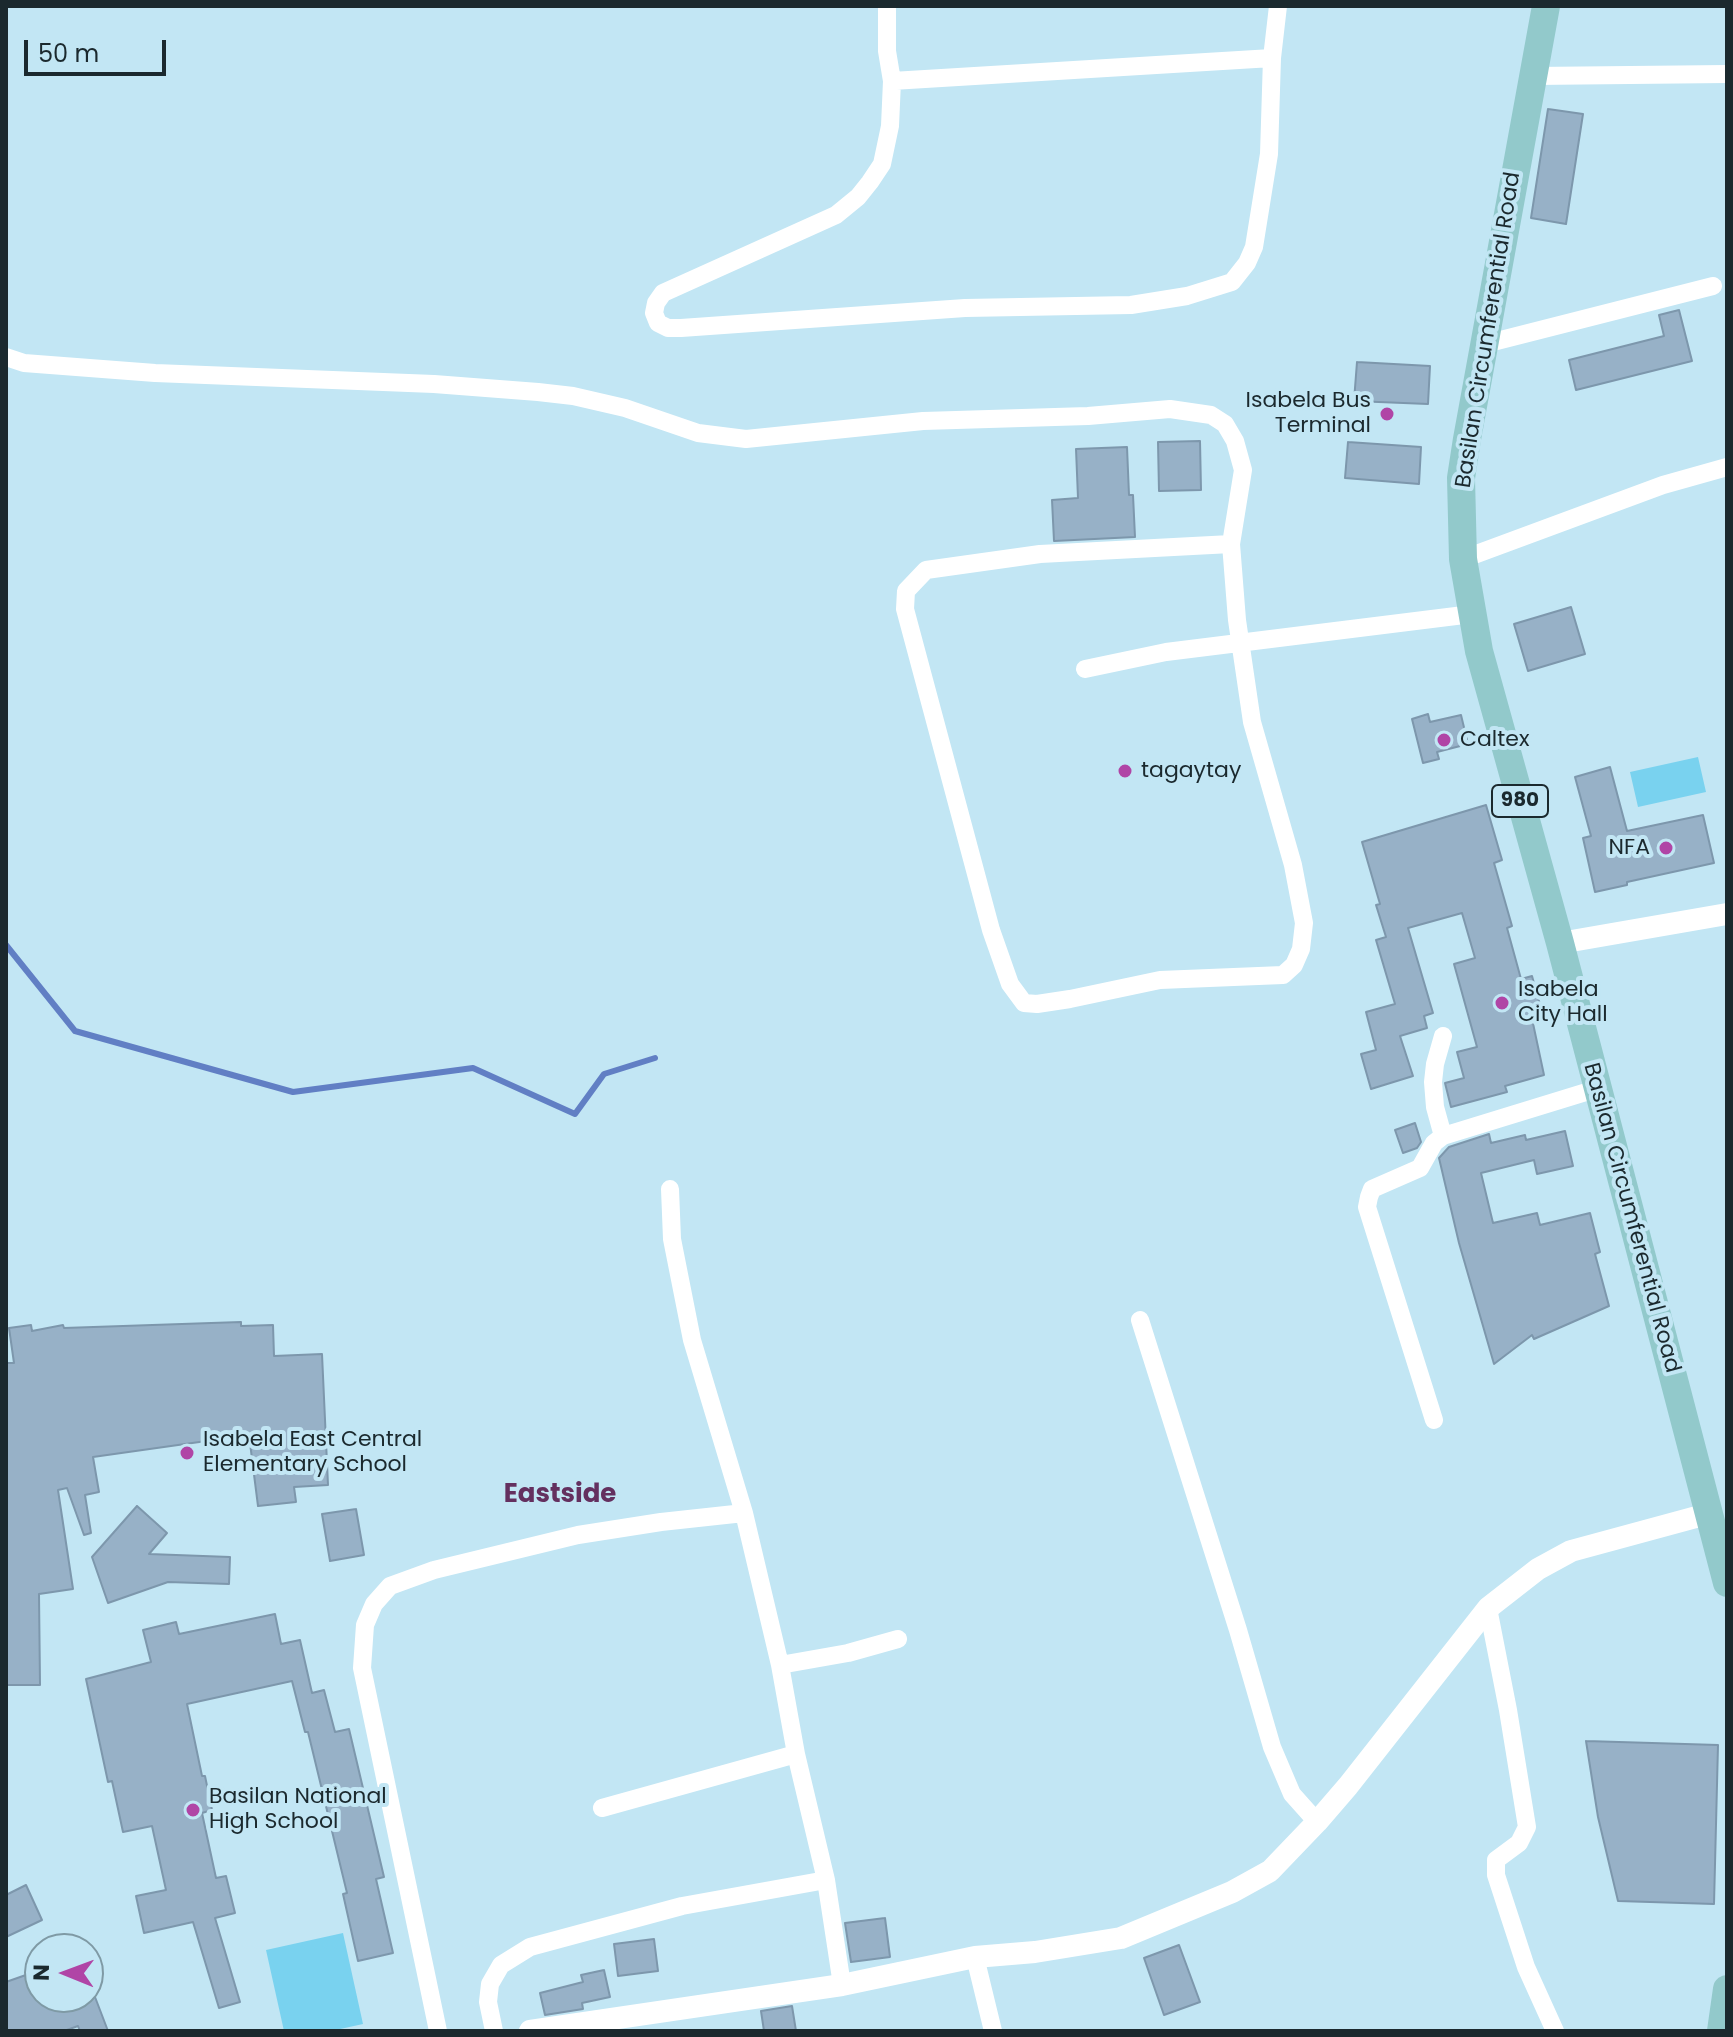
<!DOCTYPE html>
<style>
body{margin:0}
#map{position:relative;width:1733px;height:2037px;overflow:hidden;background:#c2e6f4;font-family:Poppins,sans-serif}
canvas{display:block}
.frame{position:absolute;inset:0;border:8px solid #1b292e;pointer-events:none}
.north{position:absolute;left:24px;top:1933px;width:80px;height:80px;box-sizing:border-box;background:#c2e6f4;border:2px solid #7f9aa5;border-radius:50%;rotate:271deg;font-size:22px;font-weight:700;line-height:32px;text-align:center;color:#1b292e}
.north::after{content:'';display:block;margin:auto;width:28px;height:36px;background:#b045a6;clip-path:polygon(50% 0,100% 100%,50% 72%,0 100%)}
.scale{position:absolute;left:24px;top:40px;width:142px;height:36px;box-sizing:border-box;border:4px solid #1b292e;border-top:0;padding-left:10px;font-size:24px;line-height:28px;white-space:nowrap;color:#1b292e;-webkit-text-stroke:6px #c2e6f4;paint-order:stroke}
</style>
<div id="map">
<canvas width="1733" height="2037"></canvas>
<div class="frame"></div>
<div class="north">N</div>
<div class="scale">50 m</div>
</div>
<script>
const c = document.querySelector('canvas').getContext('2d');
c.lineJoin = 'round';
function fillPath(path, color) { c.fillStyle = color; c.fill(path, 'evenodd'); }
const poly = rows => new Path2D(rows.map(r => 'M' + r).join(''));
function stroke(path, color, width, dash) { c.strokeStyle = color; c.lineWidth = width; c.lineCap = dash ? 'butt' : 'round'; c.setLineDash(dash || []); c.stroke(path); }
function drawText(font, color, halo, rows, align = 'center') {
  c.font = font + ' Poppins,sans-serif'; c.lineWidth = 8; c.setLineDash([]); c.textBaseline = 'middle'; c.strokeStyle = halo; c.fillStyle = color; for (const [text, x, y, turn = 0] of rows) {
    c.save(); c.translate(x, y); c.rotate((+turn || 0) * Math.PI / 180); c.textAlign = isNaN(turn) ? turn : align; if (halo) c.strokeText(text, 0, 0); c.fillText(text, 0, 0); c.restore();
  }
}
const green = poly([
 [1698,757,1706,792,1638,807,1630,772],
 [343,1933,363,2024,331,2031,284,2031,266,1950]
]);
const stream = poly([
 [6,945,75,1031,293,1092,473,1068,575,1114,604,1074,655,1058]
]);
const building = poly([
 [1548,109,1583,114,1566,224,1531,218,1548,109],
 [1679,310,1692,361,1576,390,1569,360,1664,336,1659,315,1679,310],
 [1357,362,1430,366,1428,404,1354,401,1357,362],
 [1200,441,1201,490,1159,491,1158,442,1200,441],
 [1348,442,1421,447,1419,484,1345,478,1348,442],
 [1127,447,1129,495,1133,495,1135,537,1054,541,1052,500,1078,498,1076,449,1127,447],
 [1571,607,1585,654,1528,671,1514,624,1571,607],
 [1428,714,1430,722,1461,715,1468,744,1437,752,1439,759,1423,763,1412,719,1428,714],
 [1610,767,1627,831,1703,815,1714,863,1627,882,1627,885,1595,892,1583,838,1591,836,1575,777,1610,767],
 [1486,805,1502,860,1494,863,1512,926,1507,928,1521,979,1532,976,1542,1012,1531,1014,1544,1075,1505,1086,1507,1092,1451,1107,1445,1083,1464,1078,1457,1052,1477,1047,1454,964,1475,958,1462,913,1408,928,1433,1013,1424,1016,1427,1028,1400,1036,1413,1076,1371,1089,1361,1054,1376,1050,1366,1012,1395,1004,1376,940,1386,937,1376,905,1380,904,1362,842,1486,805],
 [1415,1123,1421,1142,1417,1148,1403,1153,1395,1130,1415,1123],
 [1565,1131,1573,1166,1537,1174,1534,1160,1481,1173,1493,1223,1537,1213,1540,1225,1590,1213,1600,1252,1595,1254,1609,1306,1534,1339,1532,1335,1494,1364,1459,1243,1439,1158,1449,1147,1489,1134,1491,1143,1525,1135,1526,1140,1565,1131],
 [241,1322,241,1326,273,1325,274,1356,322,1354,328,1485,294,1487,296,1502,258,1506,249,1435,93,1457,99,1492,85,1495,91,1533,84,1535,67,1488,58,1490,73,1589,39,1594,40,1685,7,1685,6,1363,14,1363,9,1328,31,1325,32,1331,63,1325,64,1328,241,1322],
 [137,1506,167,1533,149,1554,230,1557,229,1584,168,1582,108,1603,92,1557,137,1506],
 [356,1509,364,1555,330,1561,322,1514,356,1509],
 [275,1614,281,1644,300,1640,312,1693,324,1690,335,1732,349,1729,384,1877,376,1879,393,1953,358,1961,343,1894,347,1893,308,1732,305,1732,292,1681,187,1704,202,1776,205,1776,212,1810,202,1813,216,1878,226,1876,235,1913,215,1918,240,2002,219,2008,193,1922,144,1933,136,1896,166,1890,152,1826,123,1832,112,1781,108,1782,86,1679,151,1662,143,1630,176,1622,179,1634,275,1614],
 [1586,1741,1718,1745,1714,1904,1618,1901,1598,1817,1586,1741],
 [26,1885,42,1920,6,1937,6,1895,26,1885],
 [885,1918,890,1957,851,1962,845,1923,885,1918],
 [654,1939,658,1971,618,1976,614,1944,654,1939],
 [1179,1945,1200,2002,1164,2015,1144,1958,1179,1945],
 [40,1970,40,1997,54,1997,57,2005,76,1997,95,1997,108,2031,80,2031,78,2026,64,2031,6,2031,6,1982,40,1970],
 [604,1970,610,1997,582,2003,583,2009,545,2015,540,1993,583,1982,581,1975,604,1970],
 [792,2006,796,2031,764,2031,761,2011,792,2006]
]);
const minor = poly([
 [887,6,887,51,892,81,890,126,882,164,870,182,858,197,836,215,663,293,656,303,654,313,658,323,668,328,681,328,965,308,1131,305,1187,296,1232,282,1247,263,1254,247,1269,154,1272,58,1278,6],
 [1533,76,1727,74],
 [892,81,1272,58],
 [1485,344,1713,286],
 [6,357,24,363,155,373,434,384,538,392,573,396,625,408,698,433,746,439,923,421,1088,416,1170,409,1211,415,1225,424,1235,441,1243,470,1231,544,1237,620,1252,722,1293,865,1304,923,1301,949,1294,965,1283,975,1160,980,1070,999,1037,1004,1024,1003,1010,984,991,930,905,609,906,591,926,570,1040,554,1231,544],
 [1463,559,1663,485,1727,467],
 [1085,669,1166,652,1472,614],
 [1443,1036,1435,1064,1433,1082,1435,1107,1443,1136],
 [670,1189,672,1239,692,1340,744,1513,780,1665,796,1754,826,1880,842,1985],
 [1140,1320,1238,1630,1272,1747,1292,1794,1317,1822],
 [1434,1420,1367,1207,1369,1197,1372,1189,1420,1168,1434,1143,1443,1136,1596,1089],
 [1488,1608,1508,1710,1527,1827,1519,1843,1496,1860,1496,1875,1526,1967,1555,2031],
 [780,1665,848,1653,898,1639],
 [602,1808,796,1754],
 [975,1957,993,2031],
 [438,2031,362,1668,365,1625,374,1604,390,1586,434,1570,578,1535,661,1522,744,1513],
 [494,2031,488,2002,490,1984,501,1965,530,1947,682,1906,826,1880]
]);
const tertiary = poly([
 [1560,943,1727,914],
 [530,2031,842,1985,975,1957,1035,1952,1121,1938,1232,1892,1270,1871,1317,1822,1348,1786,1488,1608,1538,1569,1571,1551,1711,1513]
]);
const primary = poly([
 [1546,6,1467,439,1461,478,1463,559,1479,651,1560,943,1727,1583],
 [1721,2031,1727,1989]
]);
const markers = [
 [1387,414,8,"#b045a6"],
 [1444,740,8,"#b045a6"],
 [1125,771,8,"#b045a6"],
 [1666,848,8,"#b045a6"],
 [1502,1003,8,"#b045a6"],
 [187,1453,8,"#b045a6"],
 [193,1810,8,"#b045a6"]
];
const shields = [
 [1520,801,56]
];
const shieldNames = [
 ["980",1520,801]
];
const streetNames = [
 ["Basilan Circumferential Road",1489,330,-81],
 ["Basilan Circumferential Road",1631,1218,75]
];
const poiNames = [
 ["Isabela Bus",1371,401,"right"],
 ["Terminal",1371,426,"right"],
 ["Caltex",1460,740],
 ["tagaytay",1141,771],
 ["NFA",1650,848,"right"],
 ["Isabela",1518,990],
 ["City Hall",1518,1015],
 ["Isabela East Central",203,1440],
 ["Elementary School",203,1465],
 ["Basilan National",209,1797],
 ["High School",209,1822]
];
const quarterNames = [
 ["Eastside",560,1495]
];
fillPath(green, '#79d2ef');
stroke(stream, '#617fc4', 6);
fillPath(building, '#97b1c7');
stroke(building, '#7d97ac', 2);
stroke(minor, '#fff', 18);
stroke(tertiary, '#fff', 22);
stroke(primary, '#92c9cb', 28);
for (const [x, y, r, color] of markers) { const dot = new Path2D(); dot.arc(x, y, r, 0, 2 * Math.PI); c.fillStyle = color; c.fill(dot); stroke(dot, '#c2e6f4', 3); }
for (const [x, y, w] of shields) { const box = new Path2D(); box.roundRect(x - w / 2, y - 16, w, 32, 6); c.fillStyle = '#c2e6f4'; c.fill(box); stroke(box, '#1b292e', 2); }
drawText('bold 20px', '#1b292e', null, shieldNames);
drawText('22px', '#1b292e', '#c2e6f4', streetNames);
drawText('22px', '#1b292e', '#c2e6f4', poiNames, 'left');
drawText('bold 26px', '#64305f', '#c2e6f4', quarterNames);
</script>
